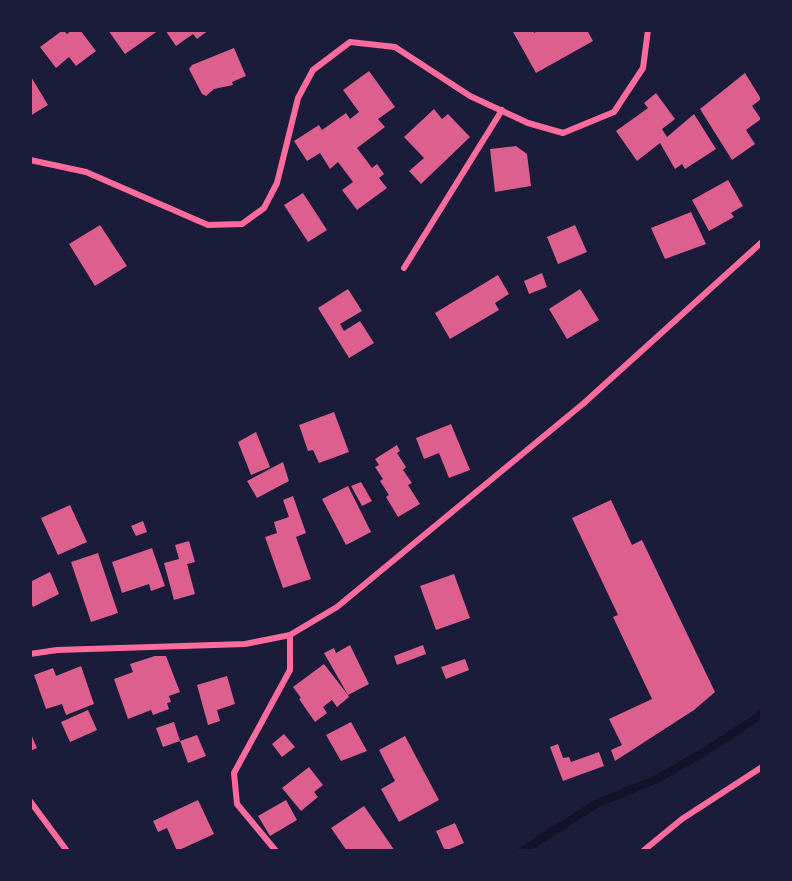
<!DOCTYPE html>
<style>
body{margin:0}
#map{position:relative;width:792px;height:881px;overflow:hidden;background:#1b1b3a;font-family:"Times New Roman",serif}
canvas{display:block}
.frame{position:absolute;inset:0;border:32px solid #1b1b3a;pointer-events:none}
</style>
<div id="map">
<canvas width="792" height="881"></canvas>
<div class="frame"></div>
</div>
<script>
const c = document.querySelector('canvas').getContext('2d');
c.lineJoin = 'round';
const poly = rows => new Path2D(rows.map(r => 'M' + r).join(''));
function stroke(path, color, width, dash) { c.strokeStyle = color; c.lineWidth = width; c.lineCap = dash ? 'butt' : 'round'; c.setLineDash(dash || []); c.stroke(path); }
function fillPath(path, color) { c.fillStyle = color; c.fill(path, 'evenodd'); }
const stream = poly([
 [522,851,596,804,659,778,704,752,758,717,762,712]
]);
const building = poly([
 [63,30,67,34,72,30,80,30,96,51,76,66,69,57,56,68,40,47],
 [108,30,159,30,125,54],
 [165,30,209,30,197,39,193,34,176,46],
 [512,30,533,30,534,33,540,30,587,30,593,41,536,73],
 [234,48,246,76,232,82,233,85,214,89,206,96,202,94,189,69,192,65],
 [369,71,395,107,378,119,385,127,357,148,372,168,377,164,384,174,379,178,387,188,357,210,342,190,353,182,338,162,330,169,320,153,307,161,294,141,319,125,322,130,346,113,350,119,359,112,343,90],
 [745,73,761,99,752,106,761,119,746,130,755,144,732,160,700,109],
 [30,75,48,105,30,116],
 [656,93,675,119,662,129,667,137,694,114,716,149,685,169,682,164,675,169,660,143,637,161,616,131,648,108,644,103],
 [434,109,442,119,448,114,470,137,421,184,409,171,424,158,404,137],
 [516,146,527,154,531,186,495,192,490,149],
 [728,180,743,206,731,213,734,217,709,231,692,200],
 [303,193,327,230,308,242,284,205],
 [691,212,706,244,665,259,651,228],
 [100,225,127,266,95,286,69,244],
 [575,225,587,252,558,264,547,237],
 [542,273,547,287,529,294,524,281],
 [498,275,509,294,495,303,499,310,450,339,435,313],
 [348,289,362,311,340,324,344,331,360,321,374,343,349,358,318,308],
 [580,289,599,320,567,339,549,309],
 [334,412,349,452,319,463,313,450,308,451,299,425],
 [451,424,470,470,449,478,439,453,424,459,416,438],
 [256,432,270,467,251,475,238,442],
 [397,445,400,451,397,453,406,467,403,470,412,483,408,485,420,504,398,517,386,497,389,495,380,481,383,479,375,467,379,465,375,459],
 [283,462,289,481,257,498,247,481],
 [361,482,372,501,362,506,351,486],
 [348,486,371,532,346,545,322,499],
 [293,496,306,533,296,537,311,579,283,588,265,537,277,533,274,522,289,517,283,500],
 [611,500,632,545,642,540,715,692,694,710,615,761,611,750,622,745,609,719,652,699,613,617,618,615,572,518],
 [70,505,87,542,58,555,41,518],
 [143,521,147,532,136,536,131,526],
 [189,541,195,562,187,564,195,594,174,600,164,563,179,559,175,545],
 [152,548,165,586,151,591,149,584,122,593,112,562],
 [98,553,118,613,91,622,71,562],
 [50,572,59,594,33,607,30,600,30,582],
 [454,574,470,618,436,630,420,586],
 [350,645,369,684,348,695,349,697,337,707,332,700,323,707,327,713,315,722,299,699,301,698,293,687,324,664,348,695,324,653,334,648,336,653],
 [423,645,426,654,397,665,394,656],
 [155,656,166,656,180,692,169,696,171,702,167,703,169,709,153,715,151,710,128,719,114,679,133,672,130,664],
 [465,659,469,670,446,679,441,667],
 [81,666,94,704,66,715,62,704,46,709,34,675,53,668,56,676],
 [227,676,235,704,217,710,220,721,208,725,197,685],
 [88,710,97,730,70,742,61,722],
 [174,722,180,741,163,747,156,728],
 [351,722,367,751,341,761,326,735],
 [30,732,37,748,30,751],
 [284,734,295,747,282,757,272,744],
 [197,735,206,756,188,763,180,741],
 [405,736,439,800,399,822,381,789,395,781,379,750],
 [558,744,563,758,569,757,571,762,599,752,604,766,563,781,550,747],
 [309,767,323,785,314,792,318,797,301,811,282,788],
 [198,800,214,834,177,851,167,828,158,832,153,821],
 [286,800,297,820,270,836,258,816],
 [364,806,395,851,347,851,331,828],
 [455,823,464,843,445,851,436,831]
]);
const minor = poly([
 [30,160,86,172,208,225,242,224,264,208,277,183,298,98,313,70,350,42,395,47,470,96,528,123,563,133,614,112,643,68,648,30],
 [404,268,502,110],
 [30,654,57,650,245,644,290,635,337,607,584,403,762,242],
 [30,801,67,851],
 [276,851,237,804,234,773,290,670,290,635],
 [643,851,682,819,762,767]
]);
stroke(stream, '#12122b', 8);
fillPath(building, '#dd5f8e');
stroke(minor, '#ff6b9d', 6);
</script>
